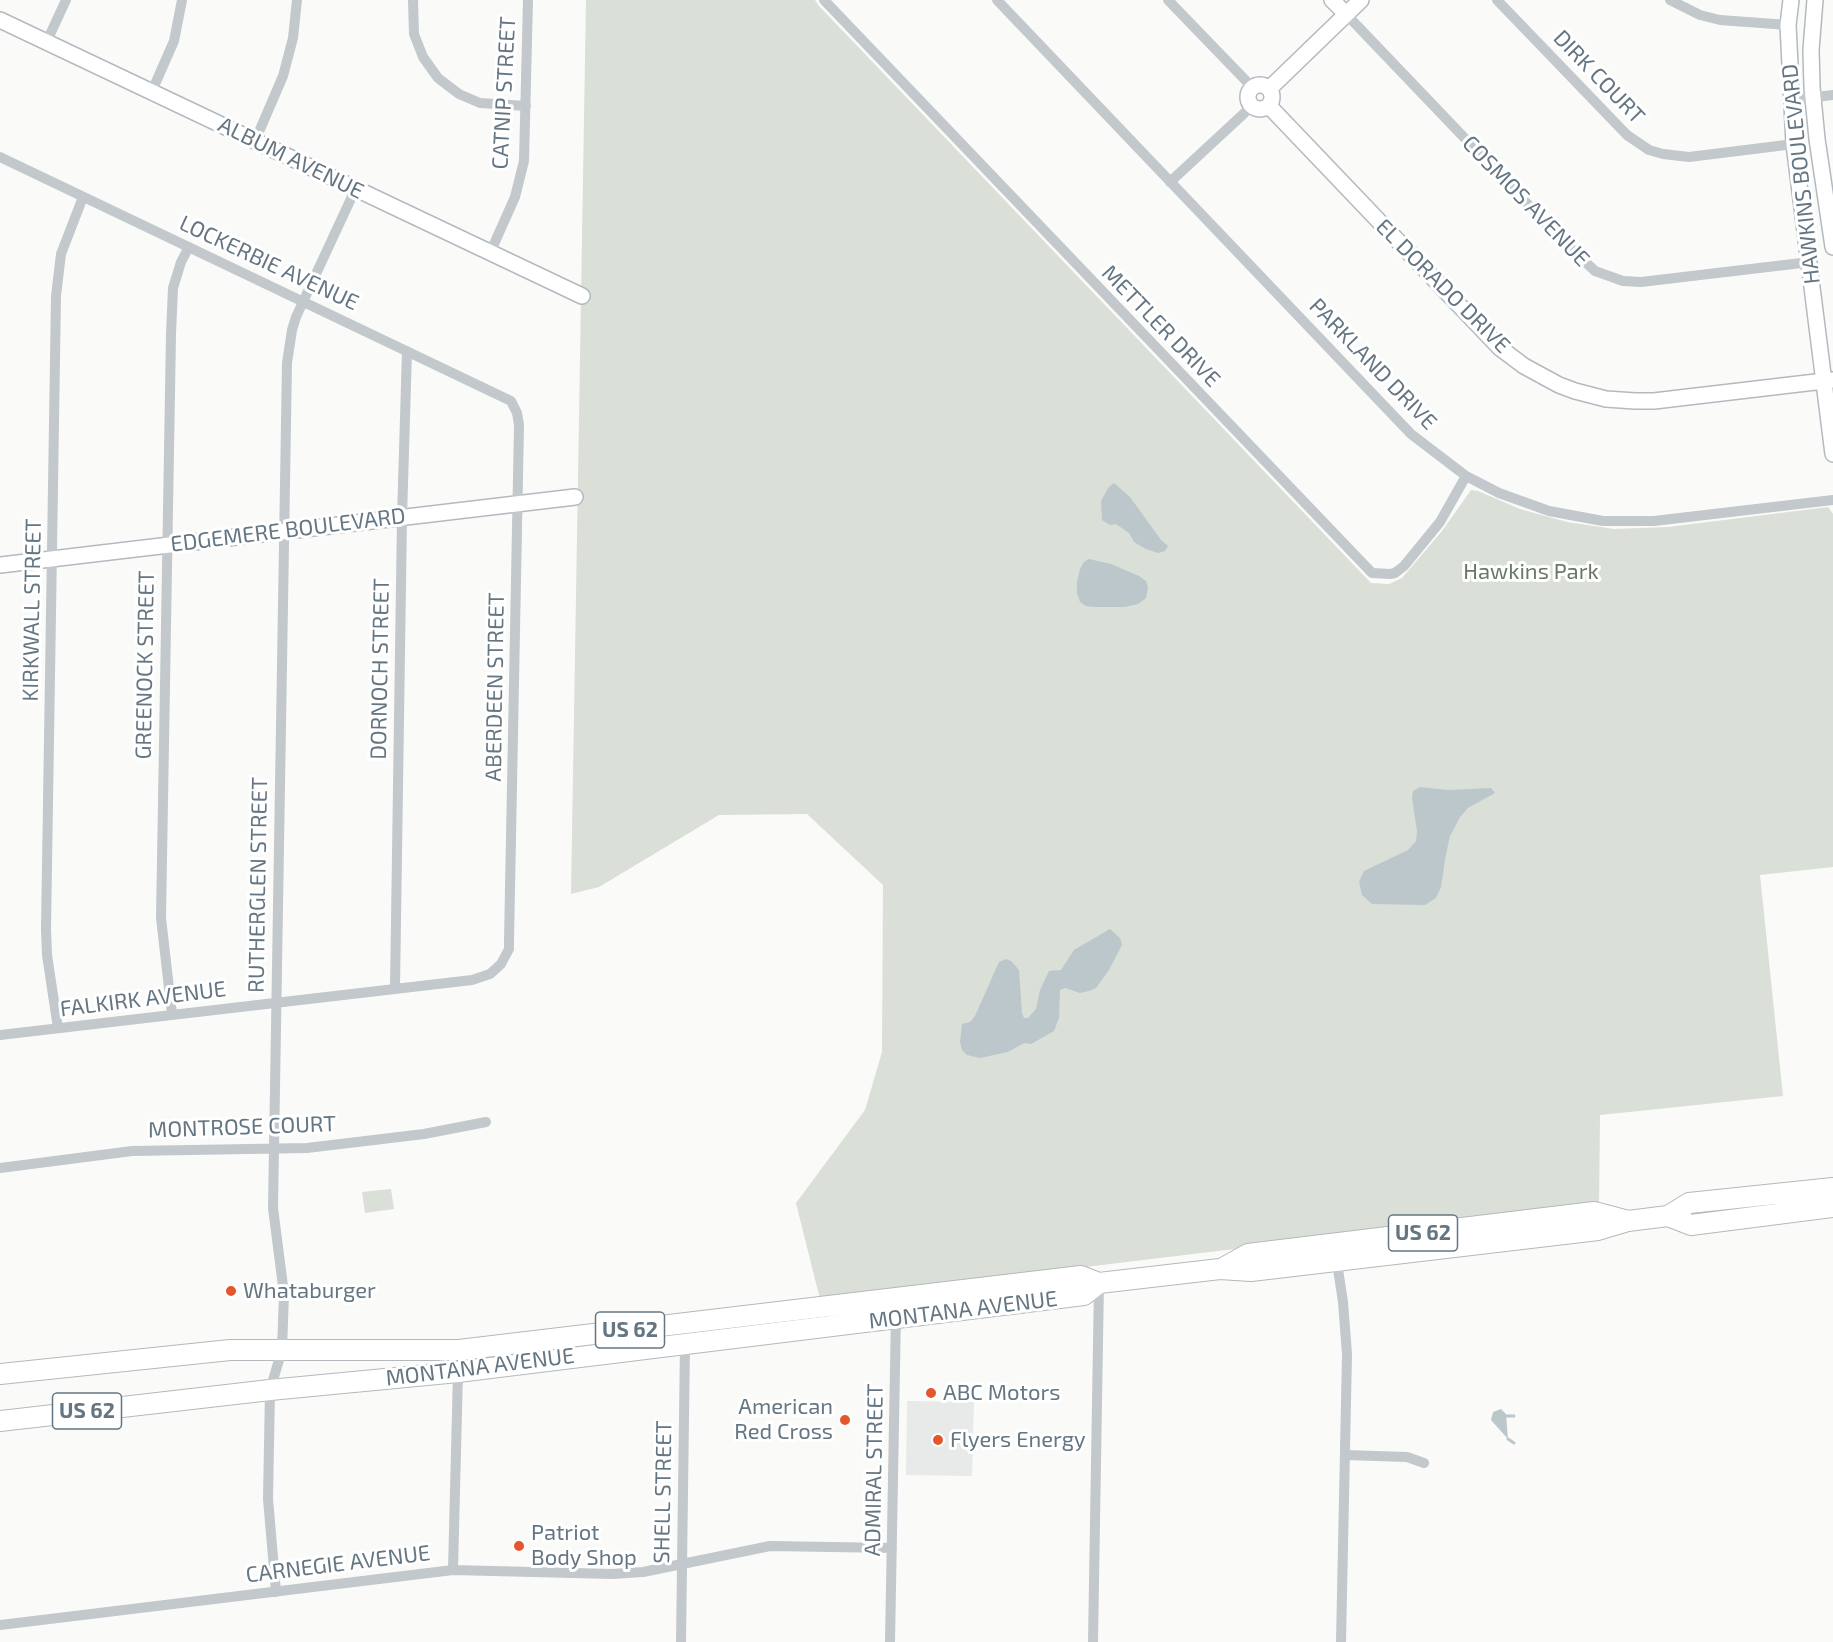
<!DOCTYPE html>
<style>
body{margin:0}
canvas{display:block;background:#fafaf8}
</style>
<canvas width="1833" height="1642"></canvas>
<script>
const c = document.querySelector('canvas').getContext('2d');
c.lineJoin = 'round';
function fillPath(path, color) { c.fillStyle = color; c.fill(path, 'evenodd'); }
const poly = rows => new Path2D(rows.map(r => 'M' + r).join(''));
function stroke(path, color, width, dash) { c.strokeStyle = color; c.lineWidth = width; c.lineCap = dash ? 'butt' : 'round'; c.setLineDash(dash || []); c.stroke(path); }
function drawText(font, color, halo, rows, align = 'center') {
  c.font = font + ' "Exo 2",sans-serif'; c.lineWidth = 6; c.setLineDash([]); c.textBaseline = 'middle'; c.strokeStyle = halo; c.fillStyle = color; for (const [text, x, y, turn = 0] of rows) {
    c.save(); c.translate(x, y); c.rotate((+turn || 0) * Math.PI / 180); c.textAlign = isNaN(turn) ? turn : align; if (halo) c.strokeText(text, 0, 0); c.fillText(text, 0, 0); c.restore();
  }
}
const built = poly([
 [907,1401,974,1402,972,1476,906,1475]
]);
const green = poly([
 [586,0,815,0,819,6,1371,583,1389,584,1402,578,1442,531,1471,490,1478,491,1520,509,1567,522,1614,529,1668,527,1828,507,1833,514,1833,867,1760,875,1783,1096,1600,1115,1599,1205,820,1299,796,1203,865,1110,882,1052,883,885,807,814,719,815,599,887,571,894],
 [391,1189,394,1209,365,1213,362,1192]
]);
const water = poly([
 [1114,483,1130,497,1161,540,1168,546,1165,551,1158,553,1146,549,1134,542,1129,533,1116,524,1110,525,1102,520,1101,501,1108,488],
 [1089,559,1111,564,1139,576,1146,581,1148,588,1146,598,1138,604,1125,607,1095,607,1086,606,1080,602,1077,593,1077,582,1080,569,1084,562],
 [1420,787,1449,790,1491,788,1495,793,1468,808,1460,817,1450,836,1445,859,1441,887,1436,898,1425,905,1372,904,1362,895,1359,882,1361,877,1364,871,1408,850,1416,841,1417,831,1412,798,1413,791],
 [1110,929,1120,938,1122,945,1109,970,1096,988,1089,991,1080,993,1065,988,1060,990,1059,1018,1054,1031,1031,1044,1024,1043,1008,1052,980,1058,967,1055,962,1050,960,1042,962,1024,970,1022,975,1016,999,962,1006,959,1011,961,1019,970,1022,1013,1024,1018,1028,1018,1036,1009,1040,990,1049,971,1061,970,1074,950],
 [1501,1409,1506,1414,1508,1439,1491,1420,1493,1412]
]);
const stream = poly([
 [1506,1416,1514,1416],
 [1508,1439,1514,1443]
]);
const street = poly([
 [413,0,414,34,423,57,438,78,459,94,480,103,526,106],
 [824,0,1372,573,1390,574,1395,573,1404,566,1440,522,1466,476],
 [997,0,1411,434,1466,476,1499,493,1549,511,1603,521,1654,521,1833,500],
 [1168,0,1252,87],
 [1497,0,1627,135,1649,150,1663,154,1689,157,1794,144],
 [1670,0,1700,15,1720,20,1788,25],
 [1346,14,1562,240,1595,271,1623,281,1641,282,1810,262],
 [47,41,66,0],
 [152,91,174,41,182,0],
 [1791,100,1833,95],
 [255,141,283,76,293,38,297,0],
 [0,157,511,401,517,413,519,425,509,940,509,949,501,964,490,974,472,980,0,1035],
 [1170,182,1252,106],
 [490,253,515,197,524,161,528,0],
 [395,988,402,517,407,351],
 [172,1014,161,918,171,334,173,288,181,262,189,247],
 [58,1028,47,955,46,929,56,296,61,254,83,197],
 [0,1168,132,1151,307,1148,424,1134,486,1122],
 [1336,1256,1343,1302,1347,1354,1341,1642],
 [1345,1455,1407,1457,1424,1463],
 [453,1570,458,1372],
 [276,1592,268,1499,270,1390,282,1350,284,1294,273,1208,287,363,292,330,296,317,355,190],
 [0,1625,453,1570,612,1574,643,1572,770,1546,892,1548],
 [681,1642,685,1343],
 [890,1642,896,1314],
 [1093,1642,1099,1283]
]);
const secondary = poly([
 [1332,0,1346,14],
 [1791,0,1788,25,1794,144,1833,454],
 [1815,0,1811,50,1812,87,1817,139,1833,247],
 [0,20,582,296],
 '1248 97a12 12 0 1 1 24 0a12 12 0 1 1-24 0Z',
 [1270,88,1361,0],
 [1269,106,1500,348,1524,366,1559,385,1575,391,1606,399,1635,401,1654,401,1833,380],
 [0,565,575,497]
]);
const highway = poly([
 [1668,1216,1691,1225,1833,1207],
 [1221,1269,1248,1254,1594,1212,1628,1221],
 [0,1374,230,1350,459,1350,1081,1276,1099,1283,1220,1269,1251,1271,1598,1230,1628,1221,1668,1216,1689,1203,1833,1188],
 [0,1421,270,1390,458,1372,1084,1295,1099,1283]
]);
const markers = [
 [231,1291,6,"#e4572e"],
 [931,1393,6,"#e4572e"],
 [845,1420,6,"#e4572e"],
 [938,1440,6,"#e4572e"],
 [519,1546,6,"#e4572e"]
];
const shields = [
 [1423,1233,69],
 [630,1330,69],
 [87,1411,69]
];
const shieldNames = [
 ["US 62",1423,1233],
 ["US 62",630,1330],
 ["US 62",87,1411]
];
const streetNames = [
 ["DIRK COURT",1599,77,46],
 ["CATNIP STREET",504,93,-87],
 ["ALBUM AVENUE",291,158,26],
 ["HAWKINS BOULEVARD",1801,174,-96],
 ["COSMOS AVENUE",1526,201,46],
 ["LOCKERBIE AVENUE",269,263,25],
 ["EL DORADO DRIVE",1443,286,45],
 ["METTLER DRIVE",1161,326,46],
 ["PARKLAND DRIVE",1373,364,46],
 ["EDGEMERE BOULEVARD",288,530,-7],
 ["KIRKWALL STREET",32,610,-89],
 ["GREENOCK STREET",145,665,-89],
 ["DORNOCH STREET",380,669,-89],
 ["ABERDEEN STREET",495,687,-89],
 ["RUTHERGLEN STREET",258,885,-89],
 ["FALKIRK AVENUE",143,999,-7],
 ["MONTROSE COURT",242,1127,-2],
 ["MONTANA AVENUE",963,1310,-7],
 ["MONTANA AVENUE",480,1367,-7],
 ["ADMIRAL STREET",874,1470,-89],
 ["SHELL STREET",663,1492,-89],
 ["CARNEGIE AVENUE",338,1564,-7]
];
const parkNames = [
 ["Hawkins Park",1531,572]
];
const poiNames = [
 ["Whataburger",243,1291],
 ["ABC Motors",943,1393],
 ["American",833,1407,"right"],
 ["Red Cross",833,1432,"right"],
 ["Flyers Energy",950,1440],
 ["Patriot",531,1533],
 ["Body Shop",531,1558]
];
fillPath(built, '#e8e9e9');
fillPath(green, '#dadfd7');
fillPath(water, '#bbc7cb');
stroke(stream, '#bbc7cb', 3);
stroke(secondary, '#b3babf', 18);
stroke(highway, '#b4b9bd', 22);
stroke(street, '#c3c8cc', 10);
stroke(secondary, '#fff', 15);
stroke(highway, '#fff', 20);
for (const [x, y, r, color] of markers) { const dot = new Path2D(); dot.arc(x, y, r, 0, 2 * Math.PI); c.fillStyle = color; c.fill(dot); stroke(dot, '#fff', 2); }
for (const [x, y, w] of shields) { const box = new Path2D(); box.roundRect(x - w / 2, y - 18, w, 36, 4.5); c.fillStyle = '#fff'; c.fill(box); stroke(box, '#657683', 1.5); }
drawText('bold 21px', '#657683', null, shieldNames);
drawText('22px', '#657683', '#fff', streetNames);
drawText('22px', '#687a64', '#fff', parkNames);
drawText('22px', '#657683', '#fff', poiNames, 'left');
</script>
